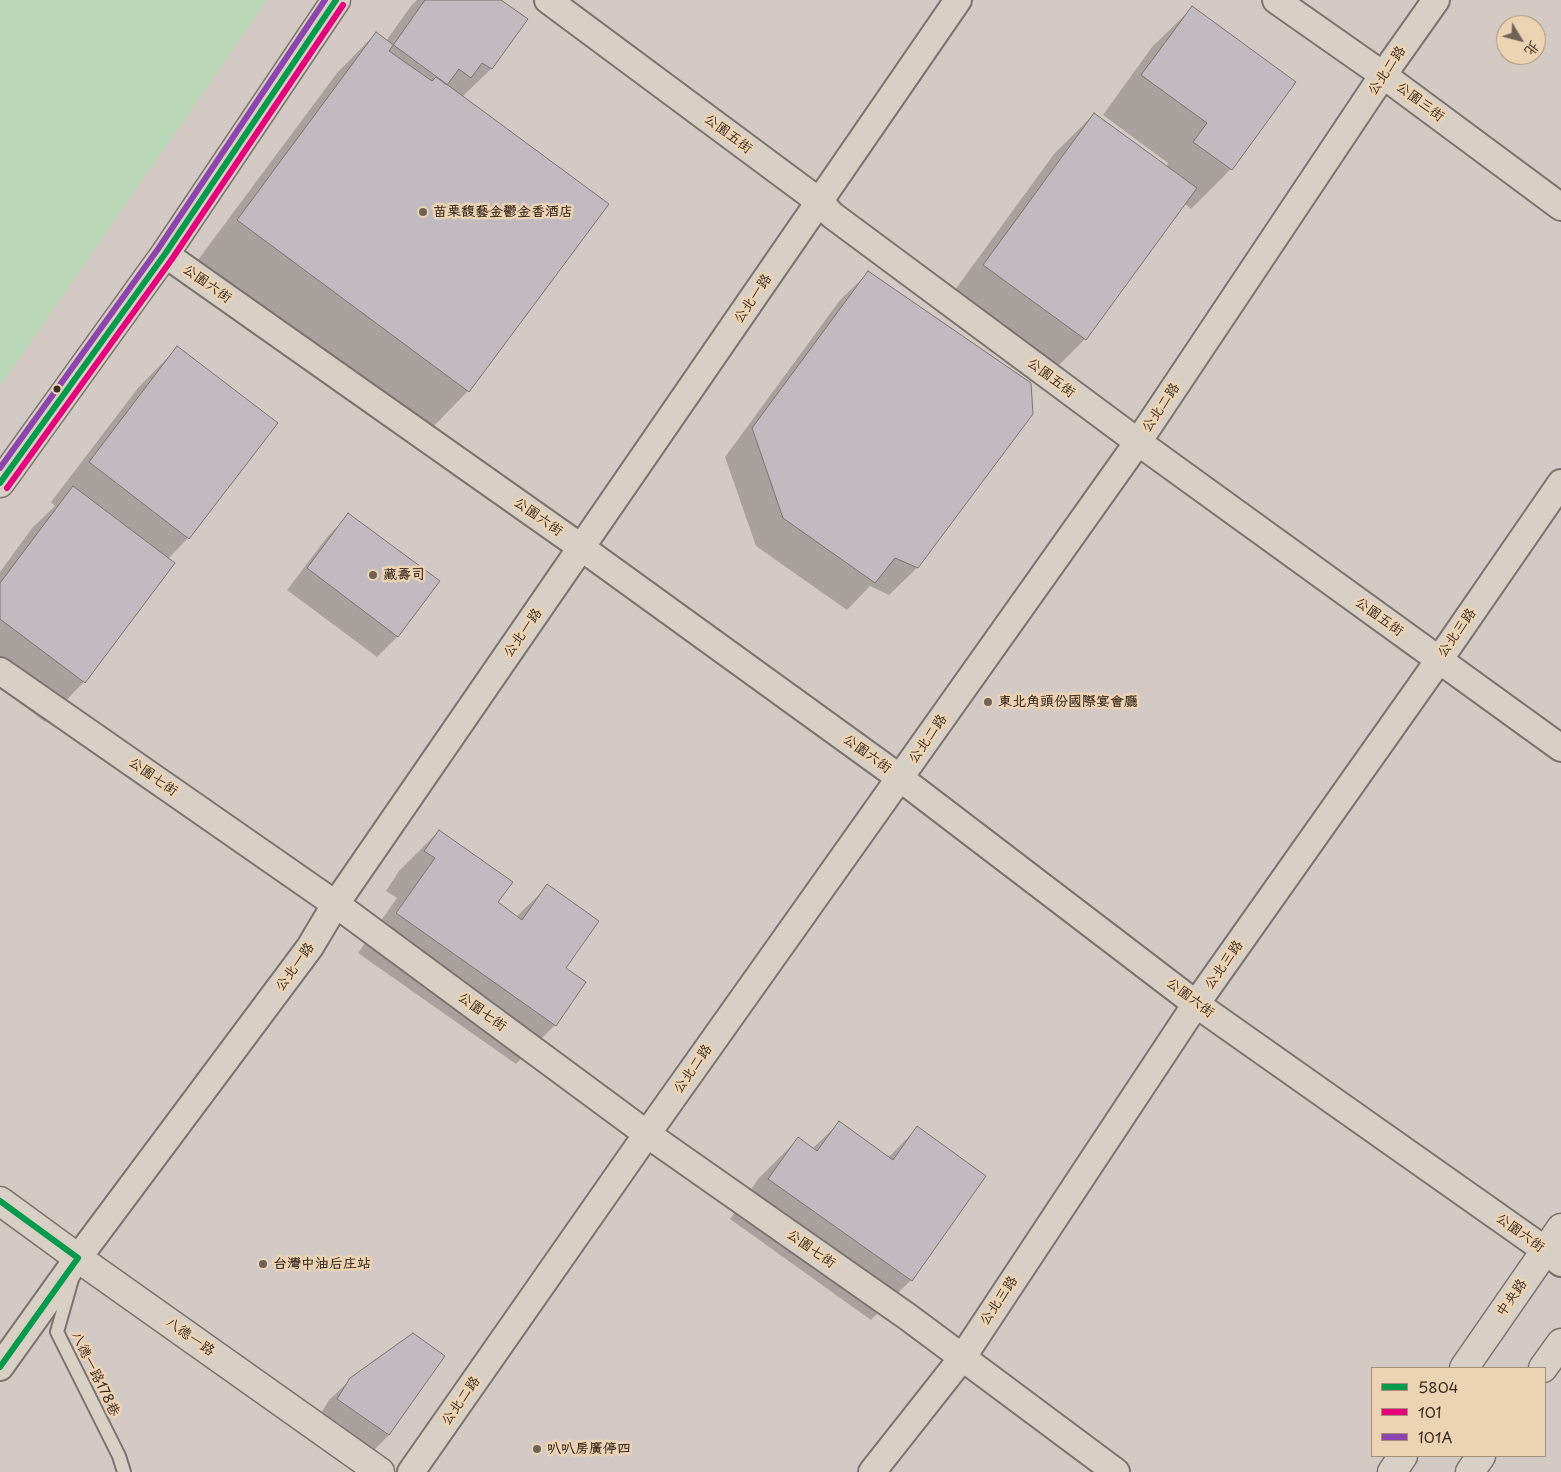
<!DOCTYPE html>
<meta charset="utf-8">
<style>
body{margin:0}
#map{position:relative;width:1561px;height:1472px;overflow:hidden;background:#d4cac5;font-family:"Playpen Sans","LXGW WenKai TC",sans-serif}
canvas{display:block}
.legend{position:absolute;left:1371px;top:1367px;width:175px;height:90px;box-sizing:border-box;background:#ebd3b3;border:1px solid #a58f77;margin:0;padding:6px 9px;list-style:none;font-size:15px;color:#3b2a1e}
.legend li{display:flex;align-items:center;gap:10px;height:25px}
.legend b{width:25px;border:1px solid #a58f77}
.north{position:absolute;left:1496px;top:15px;width:50px;height:50px;box-sizing:border-box;background:#ebd3b3;border:1px solid #a58f77;border-radius:50%;rotate:127deg;font-size:14px;font-weight:700;line-height:20px;text-align:center;color:#3b2a1e}
.north::after{content:'';display:block;margin:auto;width:18px;height:22px;background:#716258;clip-path:polygon(50% 0,100% 100%,50% 72%,0 100%)}
</style>
<div id="map">
<canvas width="1561" height="1472"></canvas>
<ul class="legend">
<li><b style="height:6px;background:#069a4c"></b>5804</li>
<li><b style="height:6px;background:#e5007d"></b>101</li>
<li><b style="height:6px;background:#8e44ad"></b>101A</li>
</ul>
<div class="north">北</div>
</div>
<script>
const c = document.querySelector('canvas').getContext('2d');
c.lineJoin = 'round';
function fillPath(path, color) { c.fillStyle = color; c.fill(path, 'evenodd'); }
const poly = rows => new Path2D(rows.map(r => 'M' + r).join(''));
function stroke(path, color, width, dash) { c.strokeStyle = color; c.lineWidth = width; c.lineCap = dash ? 'butt' : 'round'; c.setLineDash(dash || []); c.stroke(path); }
function drawText(font, color, halo, rows, align = 'center') {
  c.font = font + ' "Playpen Sans","LXGW WenKai TC",sans-serif'; c.lineWidth = 5; c.setLineDash([]); c.textBaseline = 'middle'; c.strokeStyle = halo; c.fillStyle = color; for (const [text, x, y, turn = 0] of rows) {
    c.save(); c.translate(x, y); c.rotate((+turn || 0) * Math.PI / 180); c.textAlign = isNaN(turn) ? turn : align; if (halo) c.strokeText(text, 0, 0); c.fillText(text, 0, 0); c.restore();
  }
}
const green = poly([
 [0,0,267,0,0,386]
]);
const shadow = poly([
 [417,0,499,0,526,20,491,69,462,97,468,391,429,431,198,260,337,73,376,33,386,41,411,6],
 [1192,8,1294,83,1231,169,1191,209,1184,203,1085,339,1045,379,944,305,1054,154,1094,114,1166,167,1168,163,1103,115,1152,47],
 [868,273,1032,413,917,568,889,595,870,586,847,610,756,546,725,457,840,300],
 [177,348,188,538,168,559,84,682,45,722,0,688,0,572,33,527,55,506,51,502,138,388],
 [349,515,398,636,377,657,287,590,328,536],
 [439,831,496,903,516,917,548,886,564,969,555,1025,516,1064,358,953,397,898,386,891,399,871],
 [839,1123,888,1158,917,1128,985,1177,911,1280,871,1320,730,1219,759,1178,798,1139,812,1149],
 [351,1379,389,1435,368,1456,317,1420,329,1400]
]);
const building = poly([
 [425,0,501,0,528,19,492,69,482,63,471,78,459,69,447,85,436,77,432,81,389,51,425,0],
 [1192,6,1296,82,1232,170,1193,142,1207,123,1141,75,1192,6],
 [376,32,609,204,469,392,237,220,376,32],
 [1094,113,1197,188,1086,340,983,265,1094,113],
 [868,271,1031,383,1033,414,918,568,895,558,875,583,783,518,752,428,868,271],
 [177,346,278,423,189,539,89,462,177,346],
 [73,486,175,563,85,683,0,619,0,583,73,486],
 [348,513,440,581,398,637,307,568,348,513],
 [439,830,513,882,498,902,522,920,547,884,599,921,566,968,586,982,556,1026,396,913,435,858,424,851,439,830],
 [839,1121,893,1160,917,1126,986,1176,912,1281,768,1179,798,1137,817,1151,839,1121],
 [413,1333,445,1356,389,1435,337,1399,350,1378,413,1333]
]);
const service = poly([
 [72,1279,57,1332,119,1456,124,1472]
]);
const minor = poly([
 [548,0,820,202,832,215,1138,442,1561,748],
 [1276,0,1383,75,1561,207],
 [165,254,582,548,900,778,1196,1004,1545,1250,1561,1263],
 [0,671,348,913,647,1134,908,1317,1116,1472],
 [0,1367,78,1258,310,947,335,905,958,0],
 [411,1472,647,1134,1138,442,1383,75,1436,0],
 [872,1472,962,1358,1196,1004,1439,660,1561,483]
]);
const tertiary = poly([
 [0,483,165,254,336,0],
 [0,1201,78,1258,380,1472],
 [1464,1368,1561,1228],
 [1543,1368,1561,1343],
 [1392,1472,1403,1456],
 [1470,1472,1481,1456]
]);
const bus1 = poly([
 [0,483,165,254,336,0],
 [0,1201,78,1258],
 [0,1367,78,1258]
]);
const bus2 = poly([
 [7,488,172,259,343,5]
]);
const bus3 = poly([
 [0,468,158,249,325,0]
]);
const markers = [
 [423,212,5,"#716258"],
 [57,389,4.5,"#3b2a1e"],
 [373,575,5,"#716258"],
 [988,702,5,"#716258"],
 [263,1264,5,"#716258"],
 [537,1449,5,"#716258"]
];
const streetNames = [
 ["公北二路",1387,71,-56],
 ["公園三街",1420,102,37],
 ["公園五街",728,134,37],
 ["公園六街",207,284,35],
 ["公北一路",753,299,-56],
 ["公園五街",1051,378,37],
 ["公北二路",1161,408,-56],
 ["公園六街",538,517,35],
 ["公園五街",1379,617,36],
 ["公北一路",523,633,-55],
 ["公北三路",1457,633,-55],
 ["公北二路",928,739,-55],
 ["公園六街",867,754,36],
 ["公園七街",153,777,35],
 ["公北三路",1224,965,-55],
 ["公北一路",295,967,-54],
 ["公園六街",1190,998,37],
 ["公園七街",482,1012,36],
 ["公北二路",693,1069,-55],
 ["公園六街",1520,1233,36],
 ["公園七街",811,1249,35],
 ["中央路",1512,1298,-55],
 ["公北三路",999,1301,-56],
 ["八德一路",190,1337,35],
 ["八德一路178巷",95,1374,64],
 ["公北二路",461,1401,-55]
];
const poiNames = [
 ["苗栗馥藝金鬱金香酒店",433,212],
 ["藏壽司",383,575],
 ["東北角頭份國際宴會廳",998,702],
 ["台灣中油后庄站",273,1264],
 ["叭叭房廣停四",547,1449]
];
fillPath(green, '#bbd9b7');
fillPath(shadow, '#0003');
fillPath(building, '#c1bbc1');
stroke(building, '#7b736e', 1);
stroke(service, '#7b736e', 16);
stroke(minor, '#7b736e', 30);
stroke(tertiary, '#7b736e', 31);
stroke(service, '#d8cfc5', 12);
stroke(minor, '#d8cfc5', 26);
stroke(tertiary, '#d8cfc5', 28);
stroke(bus1, '#069a4c', 6);
stroke(bus2, '#e5007d', 6);
stroke(bus3, '#8e44ad', 6);
for (const [x, y, r, color] of markers) { const dot = new Path2D(); dot.arc(x, y, r, 0, 2 * Math.PI); c.fillStyle = color; c.fill(dot); stroke(dot, '#ebd3b3', 2); }
drawText('14px', '#3b2a1e', '#ebd3b3', streetNames);
drawText('bold 14px', '#3b2a1e', '#ebd3b3', poiNames, 'left');
</script>
